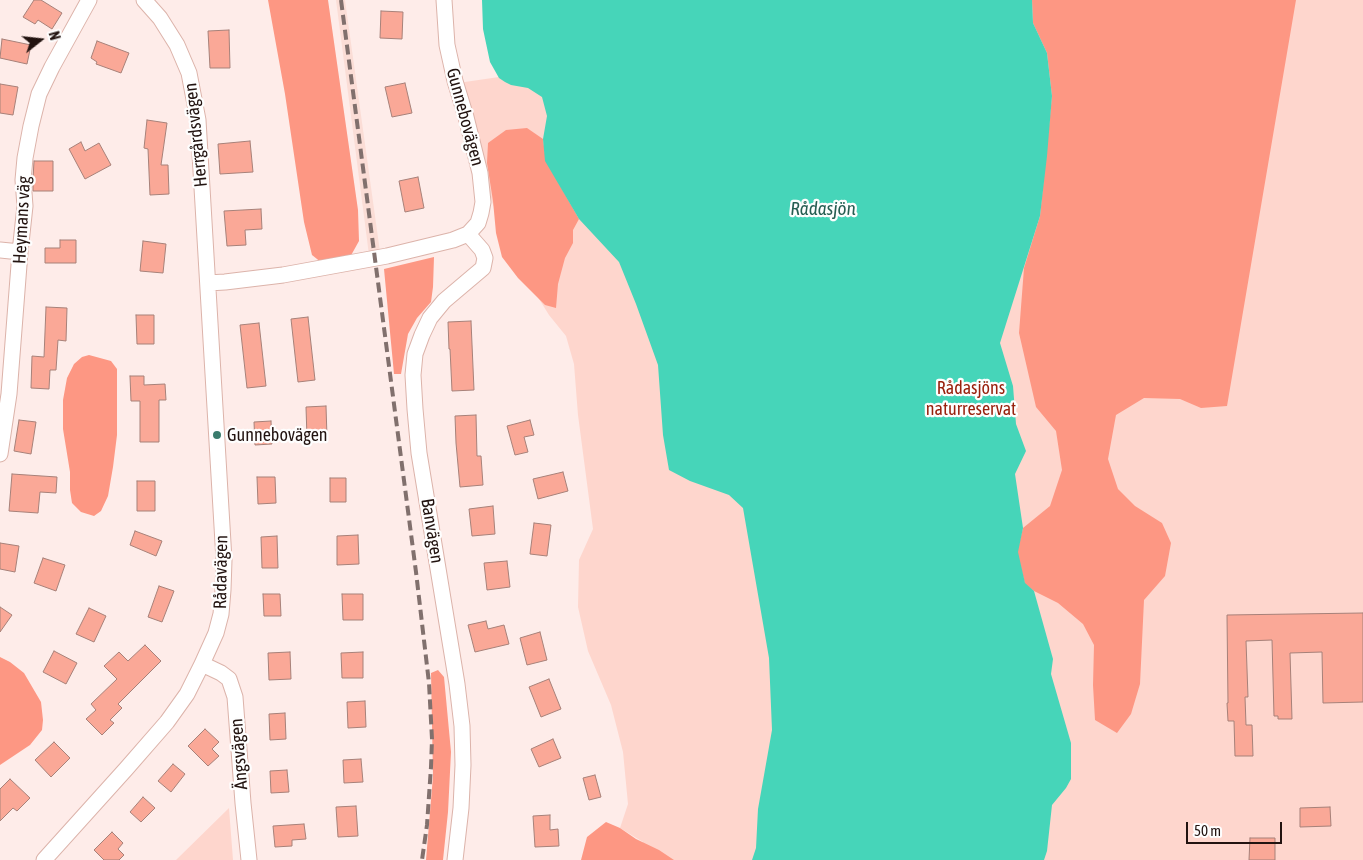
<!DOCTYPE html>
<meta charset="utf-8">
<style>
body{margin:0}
#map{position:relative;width:1363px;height:860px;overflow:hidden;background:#feece9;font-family:"Asap Condensed",sans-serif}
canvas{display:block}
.north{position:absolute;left:15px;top:15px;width:50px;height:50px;-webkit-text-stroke:4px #fefefe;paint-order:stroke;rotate:74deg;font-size:14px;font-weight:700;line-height:20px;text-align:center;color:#221310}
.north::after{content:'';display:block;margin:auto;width:18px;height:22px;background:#221310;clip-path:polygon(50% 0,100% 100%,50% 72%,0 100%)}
.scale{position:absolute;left:1186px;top:822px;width:96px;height:22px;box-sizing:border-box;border:2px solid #221310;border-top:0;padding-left:6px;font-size:15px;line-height:18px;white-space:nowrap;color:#221310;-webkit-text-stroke:4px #fefefe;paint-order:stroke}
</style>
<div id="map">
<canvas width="1363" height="860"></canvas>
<div class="north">N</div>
<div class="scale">50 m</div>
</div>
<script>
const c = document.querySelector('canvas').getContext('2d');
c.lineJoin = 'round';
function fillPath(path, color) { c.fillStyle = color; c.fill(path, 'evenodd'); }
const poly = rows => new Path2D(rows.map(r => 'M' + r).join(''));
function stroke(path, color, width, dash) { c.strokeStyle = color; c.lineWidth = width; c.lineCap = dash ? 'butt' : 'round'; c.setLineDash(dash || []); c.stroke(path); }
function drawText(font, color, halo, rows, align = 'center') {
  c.font = font + ' "Asap Condensed",sans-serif'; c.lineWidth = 4.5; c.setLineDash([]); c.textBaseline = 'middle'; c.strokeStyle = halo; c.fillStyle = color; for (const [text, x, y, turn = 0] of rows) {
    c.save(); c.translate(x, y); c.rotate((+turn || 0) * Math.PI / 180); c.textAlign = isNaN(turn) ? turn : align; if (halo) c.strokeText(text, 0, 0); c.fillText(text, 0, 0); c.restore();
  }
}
const built = poly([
 [336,0,345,0,380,252,369,255]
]);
const green = poly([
 [484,0,1363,0,1363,860,646,860,643,842,620,828,628,804,623,752,611,705,588,651,578,607,579,560,593,529,578,415,574,364,566,336,549,315,531,286,511,247,492,202,484,163,458,83,499,77,493,61],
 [229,808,233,860,176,860]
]);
const forest = poly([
 [268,0,328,0,358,210,359,241,349,259,322,263,312,255,304,222,285,94],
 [1032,0,1296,0,1227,406,1201,408,1180,399,1144,398,1116,415,1108,459,1118,489,1135,506,1162,523,1171,543,1165,576,1144,600,1140,684,1131,714,1117,733,1095,720,1093,685,1094,645,1083,624,1058,603,1034,591,1025,584,1017,552,1023,528,1050,506,1062,470,1056,431,1036,407,1019,333,1024,268,1040,216,1052,96,1047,53,1033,23],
 [527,128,543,139,546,161,579,219,573,230,573,243,565,258,558,284,556,308,545,305,518,278,502,257,496,233,493,201,487,163,488,143,506,130],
 [434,257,433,287,431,302,417,318,408,334,401,374,394,374,384,269],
 [89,355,111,361,117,369,117,435,113,467,108,496,101,511,94,516,81,512,72,503,70,490,70,472,63,429,63,400,67,378,74,364,82,357],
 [0,657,10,662,24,673,41,702,43,720,42,730,30,745,0,765],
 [438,670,444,677,451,752,448,812,443,860,426,860,433,776,431,673],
 [606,822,620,828,636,839,659,850,674,860,581,860,587,837]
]);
const water = poly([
 [482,0,1032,0,1033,23,1047,53,1052,96,1047,156,1040,216,1000,343,1013,386,1016,424,1026,451,1015,474,1023,528,1018,552,1025,583,1034,591,1053,659,1051,674,1071,743,1071,779,1066,788,1052,805,1047,851,1044,860,752,860,756,848,758,809,772,730,769,658,743,508,729,495,690,481,669,470,663,435,658,365,636,304,619,262,579,219,545,161,543,139,547,116,542,97,528,88,511,85,505,82,499,78,490,62,483,29]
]);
const building = poly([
 [34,0,41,0,62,13,52,29,38,20,35,24,23,17,34,0],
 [381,11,403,12,402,39,380,38,381,11],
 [229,30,230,68,210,68,208,31,229,30],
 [2,39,31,45,27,64,0,58,2,39],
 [97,41,129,53,121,73,96,64,97,62,91,58,97,41],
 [405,83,412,113,392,117,385,87,405,83],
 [0,84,18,87,13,115,0,113,0,84],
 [147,120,167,123,161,165,168,165,169,194,150,195,148,149,144,148,147,120],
 [250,141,253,172,220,174,218,144,250,141],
 [81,142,85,151,99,143,111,165,85,179,69,149,81,142],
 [34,161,53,161,53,191,33,191,33,179,34,161],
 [418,177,424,208,405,212,399,181,418,177],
 [261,209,262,229,245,230,246,245,227,246,224,211,261,209],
 [60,240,76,240,76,263,45,263,45,248,60,248,60,240],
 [143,241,166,244,163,273,140,271,143,241],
 [46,307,67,308,66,341,58,340,56,370,50,370,49,389,31,388,32,356,44,357,46,307],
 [136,315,154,315,154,344,137,344,136,315],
 [308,317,315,380,298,382,291,319,308,317],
 [471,321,474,390,452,391,450,349,449,349,448,322,471,321],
 [259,323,266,386,247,388,240,325,259,323],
 [130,376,144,376,144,385,165,384,166,400,159,400,159,442,140,442,140,401,131,401,130,376],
 [326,406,327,437,307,438,306,407,326,406],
 [476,415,477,456,481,456,483,485,460,487,456,443,455,416,476,415],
 [19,420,36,422,31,454,14,451,19,420],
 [530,420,534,435,524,437,528,452,515,455,507,426,530,420],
 [271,421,272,444,255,445,254,422,271,421],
 [563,472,568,491,538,499,533,479,563,472],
 [12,474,57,477,56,493,40,492,38,513,9,511,12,474],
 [257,477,275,477,276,503,258,504,257,477],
 [330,478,346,478,346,502,330,502,330,478],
 [137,481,155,481,155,511,137,511,137,481],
 [493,506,495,534,472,536,469,509,493,506],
 [534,523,551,525,547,556,530,554,534,523],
 [135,531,162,541,156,556,130,545,135,531],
 [358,535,359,564,337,565,337,536,358,535],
 [277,536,278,568,262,568,261,537,277,536],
 [0,543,19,546,15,572,0,569,0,543],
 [43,558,65,565,56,591,34,583,43,558],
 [507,561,510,587,487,590,484,563,507,561],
 [159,586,174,591,162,622,148,617,159,586],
 [263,594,280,594,281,616,264,616,263,594],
 [342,594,363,594,363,620,343,620,342,594],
 [0,607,12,615,0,632,0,607],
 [89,608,106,616,94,642,76,634,89,608],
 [1363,613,1363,702,1323,703,1322,652,1290,653,1292,719,1278,719,1278,716,1274,716,1272,640,1246,641,1248,697,1245,697,1246,725,1252,725,1253,756,1235,756,1234,721,1228,721,1227,703,1228,703,1227,615,1363,613],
 [486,621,488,629,504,625,509,644,475,652,468,625,486,621],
 [540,632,547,660,527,665,520,638,540,632],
 [145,645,161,661,118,704,122,708,110,720,114,723,102,735,86,719,96,710,91,704,117,679,104,666,119,652,128,661,145,645],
 [54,651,77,663,66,684,43,672,54,651],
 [290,652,291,679,269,680,268,653,290,652],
 [363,652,363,678,342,678,341,653,363,652],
 [549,679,561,709,541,717,529,687,549,679],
 [365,701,366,727,348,728,347,702,365,701],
 [285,713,286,739,270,740,269,714,285,713],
 [205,729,219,742,212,749,219,756,208,766,188,746,205,729],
 [553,739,561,758,539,767,531,749,553,739],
 [54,742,70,758,51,777,35,760,54,742],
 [361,759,363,782,344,783,343,760,361,759],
 [173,764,185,774,171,792,158,781,173,764],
 [287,770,289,792,271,793,270,771,287,770],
 [595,775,601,797,589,800,583,778,595,775],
 [10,779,30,798,17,811,13,808,0,821,0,789,10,779],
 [143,797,155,808,141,822,130,812,143,797],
 [356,806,358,836,338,837,336,807,356,806],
 [1330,807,1331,826,1300,827,1300,808,1330,807],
 [550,815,550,830,558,829,559,846,535,847,533,816,550,815],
 [304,824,306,839,292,840,292,846,275,847,273,826,304,824],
 [112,832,123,843,118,849,124,855,119,860,104,860,94,850,112,832],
 [1250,838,1275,838,1275,860,1249,860,1250,838]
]);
const minor = poly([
 [0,250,20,252],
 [208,283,225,282,283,275,387,256,453,240,468,234,478,223,481,213,483,202,480,173,466,117,455,81,447,45,444,0],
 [0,454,9,394,20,252,25,206,23,180,25,158,31,126,39,94,52,67,89,0],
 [202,664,221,673,229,679,235,697,243,803,249,860],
 [44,860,126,769,167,722,187,694,202,664,216,633,221,614,223,590,224,560,198,120,189,73,177,45,160,18,144,0],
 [455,860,461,808,463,765,462,726,457,684,419,453,415,409,413,375,415,354,422,335,430,318,444,301,483,268,485,258,482,250,468,234]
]);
const rail = poly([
 [341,0,416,572,429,683,432,739,431,767,427,825,422,860]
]);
const markers = [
 [217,435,5,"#397b6c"]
];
const streetNames = [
 ["Gunnebovägen",465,117,75],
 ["Herrgårdsvägen",196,135,-96],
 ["Heymans väg",22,220,-87],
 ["Banvägen",432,531,81],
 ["Rådavägen",221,572,-89],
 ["Ängsvägen",239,754,-94]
];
const parkNames = [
 ["Rådasjöns",971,388],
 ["naturreservat",971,409]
];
const poiNames = [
 ["Gunnebovägen",227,435]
];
const waterNames = [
 ["Rådasjön",823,209]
];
fillPath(built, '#fbddd6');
fillPath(green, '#fed6cd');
fillPath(forest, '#fd9783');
fillPath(water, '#46d5b9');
fillPath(building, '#faa897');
stroke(building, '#a78179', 1);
stroke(minor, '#dcb3aa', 17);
stroke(minor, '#fff', 15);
stroke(rail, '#81706d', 4, [10, 5]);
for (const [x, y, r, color] of markers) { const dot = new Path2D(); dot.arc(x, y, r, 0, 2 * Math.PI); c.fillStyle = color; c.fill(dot); stroke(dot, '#fefefe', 2); }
drawText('18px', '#221310', '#fefefe', streetNames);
drawText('18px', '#98210d', '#fefefe', parkNames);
drawText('18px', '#221310', '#fefefe', poiNames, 'left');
drawText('italic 19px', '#265e52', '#fefefe', waterNames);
</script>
